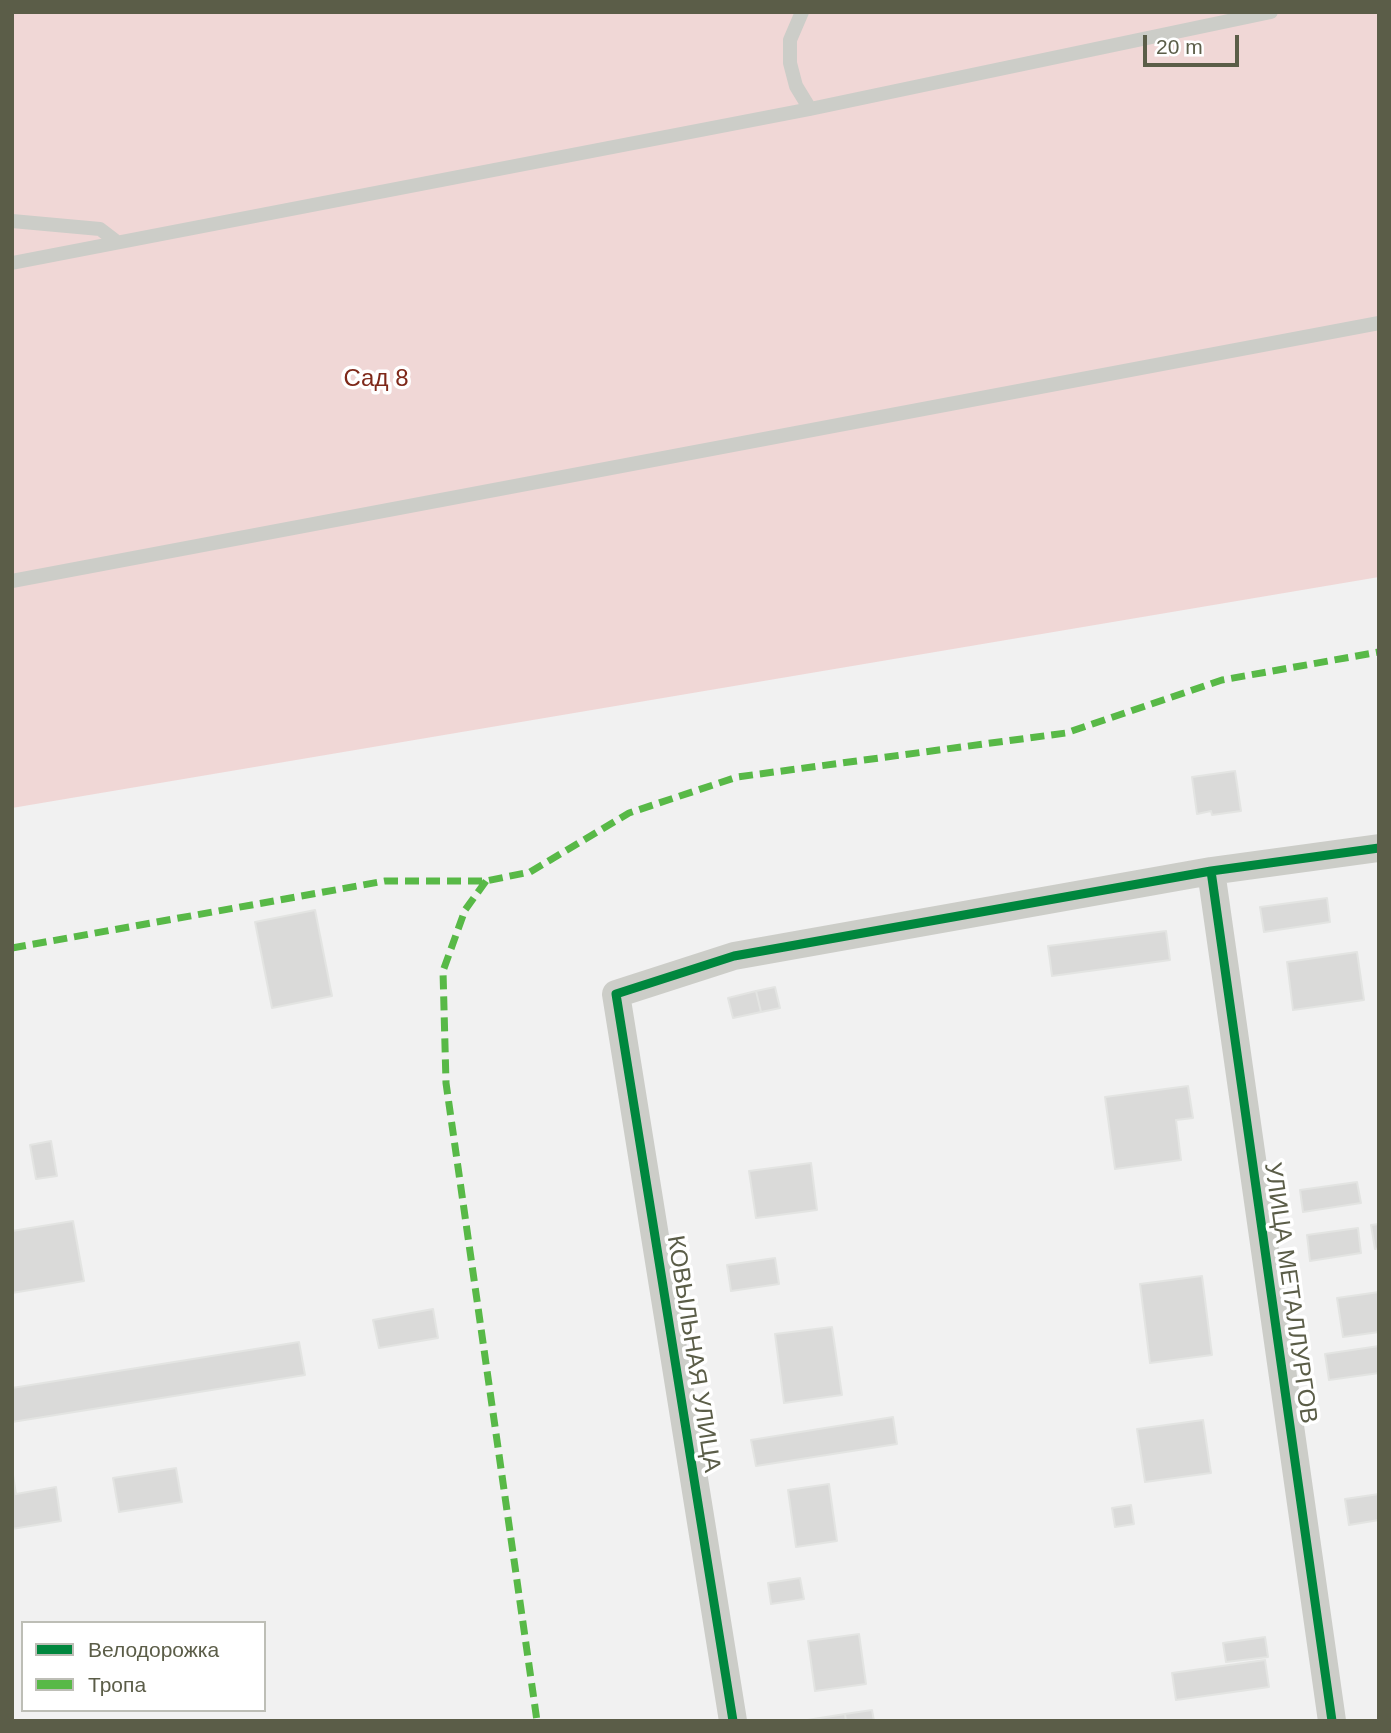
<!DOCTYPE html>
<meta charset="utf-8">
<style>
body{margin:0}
#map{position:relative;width:1391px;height:1733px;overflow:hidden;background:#f1f1f1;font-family:Arial,sans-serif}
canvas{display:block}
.frame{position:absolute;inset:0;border:14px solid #5b5d48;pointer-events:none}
.legend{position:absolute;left:21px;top:1621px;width:245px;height:91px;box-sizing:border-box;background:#fff;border:2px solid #bdbeb6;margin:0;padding:9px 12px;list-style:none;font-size:21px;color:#5b5d48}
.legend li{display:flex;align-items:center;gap:14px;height:35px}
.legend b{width:35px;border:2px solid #bdbeb6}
.scale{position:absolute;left:1143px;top:35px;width:96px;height:32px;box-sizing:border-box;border:4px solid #5b5d48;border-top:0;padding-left:9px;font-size:21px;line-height:24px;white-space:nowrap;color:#5b5d48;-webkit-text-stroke:5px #fff;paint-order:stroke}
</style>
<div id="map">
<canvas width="1391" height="1733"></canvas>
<div class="frame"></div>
<ul class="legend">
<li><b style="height:9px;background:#00873e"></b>Велодорожка</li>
<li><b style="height:9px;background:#58b947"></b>Тропа</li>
</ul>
<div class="scale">20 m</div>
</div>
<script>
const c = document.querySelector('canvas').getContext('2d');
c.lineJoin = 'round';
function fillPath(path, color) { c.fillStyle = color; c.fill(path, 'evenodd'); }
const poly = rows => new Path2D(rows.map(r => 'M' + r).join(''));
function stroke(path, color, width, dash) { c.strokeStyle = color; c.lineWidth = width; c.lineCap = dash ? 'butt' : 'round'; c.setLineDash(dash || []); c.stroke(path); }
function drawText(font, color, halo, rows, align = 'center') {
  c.font = font + ' Arial,sans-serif'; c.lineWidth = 7; c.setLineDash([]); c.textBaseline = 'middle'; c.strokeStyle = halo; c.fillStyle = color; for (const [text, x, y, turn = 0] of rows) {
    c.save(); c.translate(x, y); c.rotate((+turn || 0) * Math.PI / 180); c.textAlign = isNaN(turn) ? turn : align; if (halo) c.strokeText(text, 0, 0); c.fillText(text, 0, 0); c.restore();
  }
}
const green = poly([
 [12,12,1379,12,1379,577,12,808]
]);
const building = poly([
 [1235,771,1241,811,1212,815,1211,811,1197,814,1192,777,1235,771],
 [1327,898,1330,922,1264,932,1260,907,1327,898],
 [315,910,332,996,272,1008,255,922,315,910],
 [1166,931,1170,960,1052,976,1048,946,1166,931],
 [1357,952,1364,1000,1293,1010,1287,962,1357,952],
 [775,987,780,1008,761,1012,756,991,775,987],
 [756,991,761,1012,733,1018,728,998,756,991],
 [1188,1086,1193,1118,1176,1120,1181,1160,1115,1169,1105,1097,1188,1086],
 [51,1141,57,1176,36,1179,30,1145,51,1141],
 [811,1163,817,1210,756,1218,749,1171,811,1163],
 [1357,1182,1361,1203,1303,1212,1300,1190,1357,1182],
 [73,1221,84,1281,12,1293,12,1231,73,1221],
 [1379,1224,1379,1248,1375,1249,1371,1225,1379,1224],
 [1358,1228,1361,1253,1310,1261,1307,1235,1358,1228],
 [775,1258,779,1284,731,1291,727,1265,775,1258],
 [1202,1276,1212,1355,1150,1363,1140,1284,1202,1276],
 [1379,1292,1379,1332,1343,1337,1337,1298,1379,1292],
 [433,1309,438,1338,379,1348,373,1320,433,1309],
 [832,1327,842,1395,784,1403,775,1334,832,1327],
 [299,1342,305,1375,12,1422,12,1388,299,1342],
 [1379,1346,1379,1373,1329,1380,1325,1354,1379,1346],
 [893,1417,897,1444,756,1466,751,1440,893,1417],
 [1203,1420,1211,1473,1145,1482,1137,1429,1203,1420],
 [176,1468,182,1502,119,1512,113,1478,176,1468],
 [12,1469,16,1494,56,1487,61,1521,12,1529,12,1469],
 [829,1484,837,1541,796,1547,788,1490,829,1484],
 [1379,1494,1379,1520,1349,1525,1345,1499,1379,1494],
 [1131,1505,1134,1524,1115,1527,1112,1508,1131,1505],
 [800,1578,804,1599,771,1604,768,1583,800,1578],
 [859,1634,866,1684,815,1691,808,1641,859,1634],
 [1265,1637,1268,1657,1226,1662,1223,1643,1265,1637],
 [1265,1660,1269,1687,1176,1700,1172,1673,1265,1660],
 [872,1710,874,1721,846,1721,845,1714,872,1710],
 [845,1714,846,1721,801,1721,845,1714]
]);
const service = poly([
 [802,12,790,40,790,63,796,86,810,109],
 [12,221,100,229,117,242],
 [12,263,810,109,1271,12],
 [12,581,1379,323]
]);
const minor = poly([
 [1211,871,1332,1721],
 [733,1721,616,994,734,956,1211,871,1379,848]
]);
const quiet = poly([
 [486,881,465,910,443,971,446,1083,537,1721],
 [12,948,385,881,486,881,530,872,629,813,737,777,1066,733,1222,680,1379,652]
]);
const cycleway = poly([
 [1211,871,1332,1721],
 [733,1721,616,994,734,956,1211,871,1379,848]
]);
const parkNames = [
 ["Сад 8",376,379]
];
const streetNames = [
 ["УЛИЦА МЕТАЛЛУРГОВ",1290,1293,82],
 ["КОВЫЛЬНАЯ УЛИЦА",693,1354,81]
];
fillPath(green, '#f0d7d6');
fillPath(building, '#dadad9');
stroke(building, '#e3e4e2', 2);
stroke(service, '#cccdc8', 14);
stroke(minor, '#cccdc8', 28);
stroke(quiet, '#58b947', 7, [14, 7]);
stroke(cycleway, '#00873e', 9);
drawText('24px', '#7e2819', '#fff', parkNames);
drawText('24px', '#5b5d48', '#fff', streetNames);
</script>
